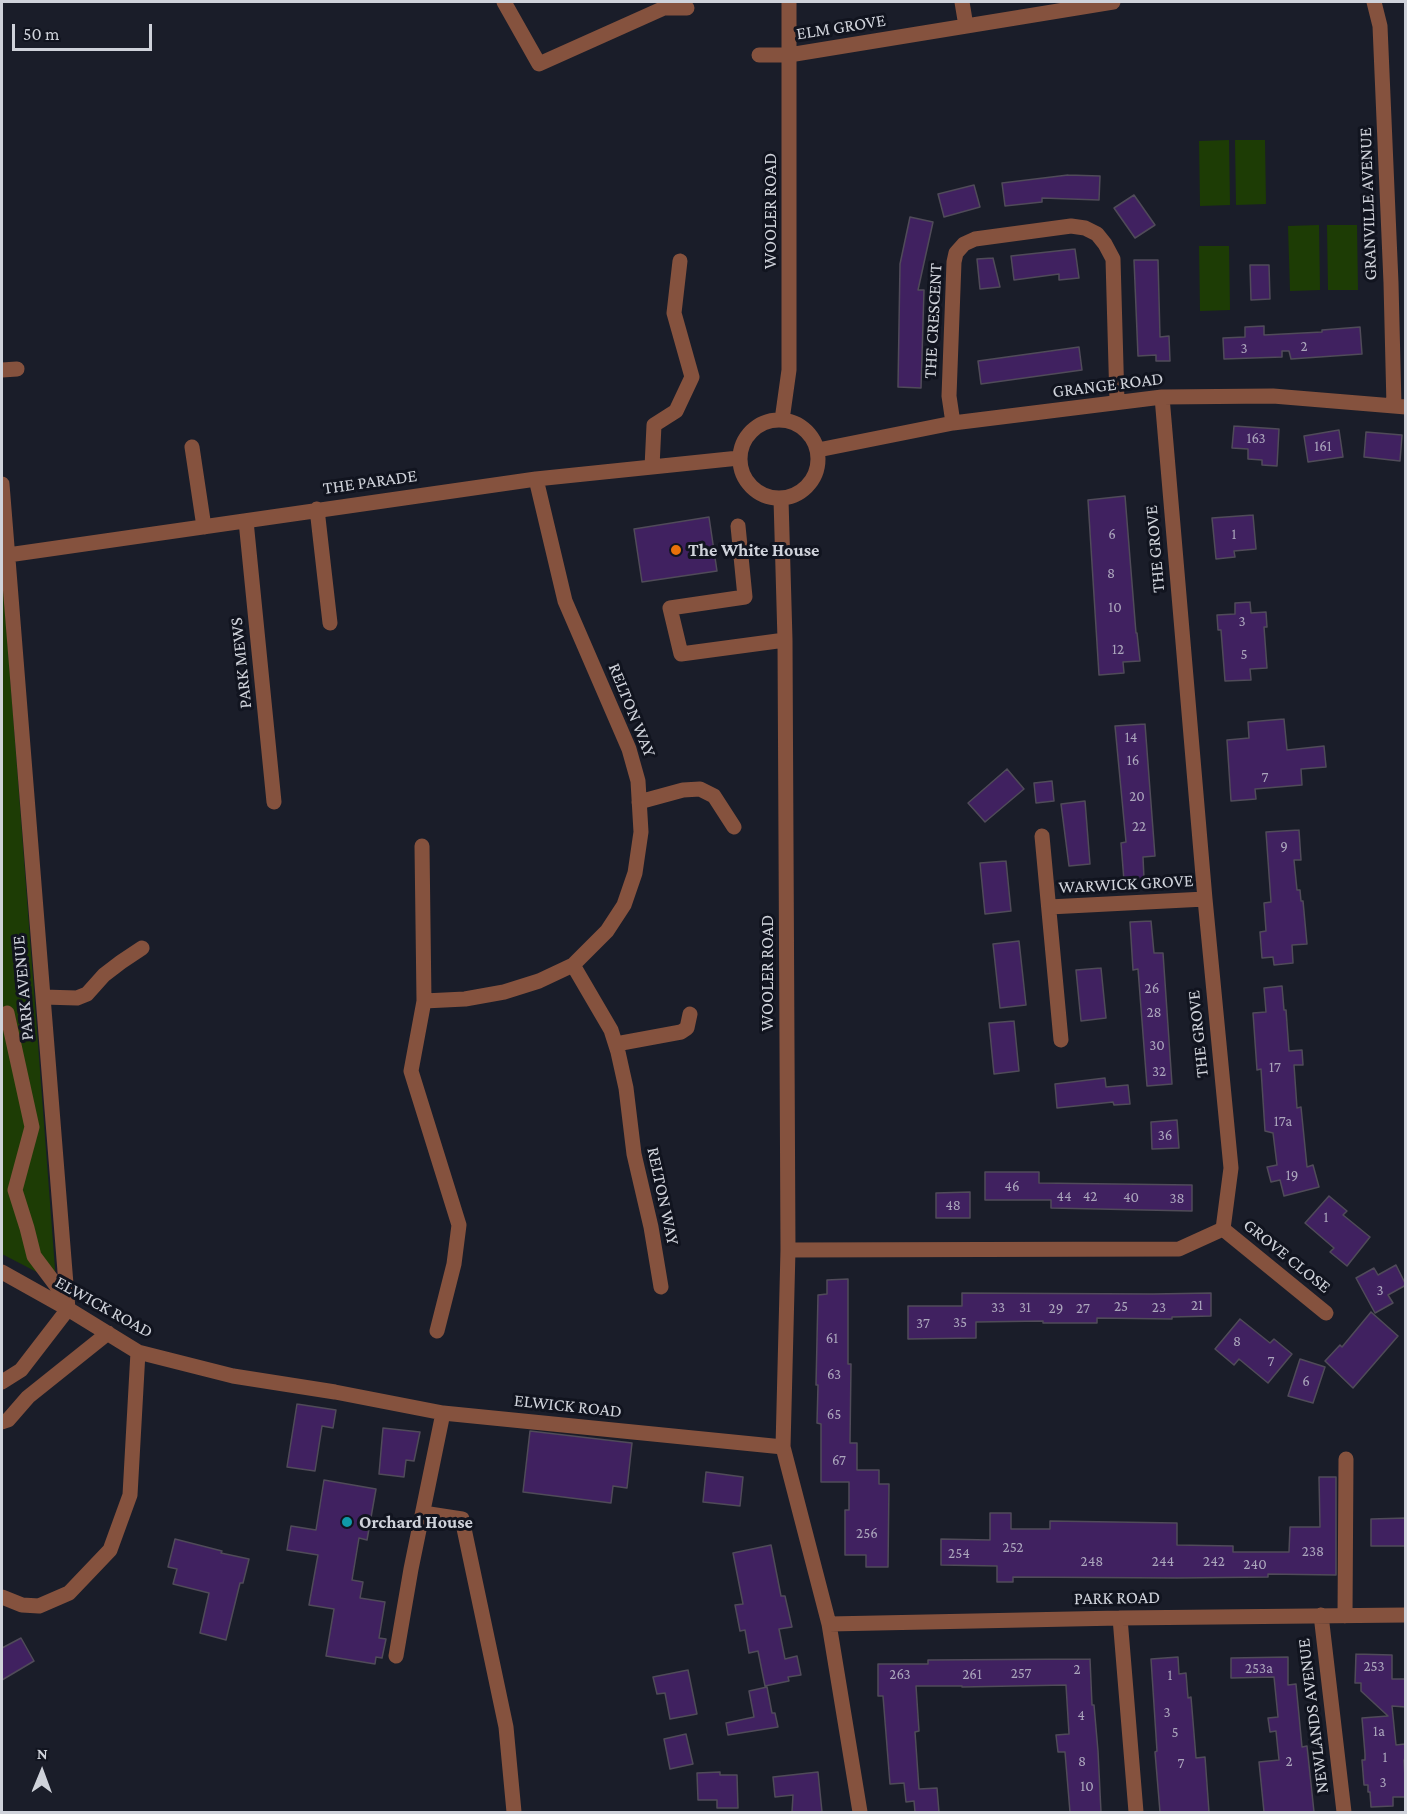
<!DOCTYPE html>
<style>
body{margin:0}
#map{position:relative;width:1407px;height:1814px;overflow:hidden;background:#1a1d29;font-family:"Crimson Pro",serif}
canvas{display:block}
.frame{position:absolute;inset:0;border:3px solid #cfd2da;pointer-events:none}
.north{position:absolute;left:12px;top:1742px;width:60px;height:60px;-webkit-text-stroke:4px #11141f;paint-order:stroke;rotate:1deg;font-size:16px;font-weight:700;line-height:24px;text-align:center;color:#cfd2da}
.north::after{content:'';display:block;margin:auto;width:21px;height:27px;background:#cfd2da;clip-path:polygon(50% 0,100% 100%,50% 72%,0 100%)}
.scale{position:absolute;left:12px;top:24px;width:140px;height:27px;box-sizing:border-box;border:3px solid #cfd2da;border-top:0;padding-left:8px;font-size:18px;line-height:21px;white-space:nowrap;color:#cfd2da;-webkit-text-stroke:4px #11141f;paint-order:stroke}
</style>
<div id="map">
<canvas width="1407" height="1814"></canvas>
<div class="frame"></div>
<div class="north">N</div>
<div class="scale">50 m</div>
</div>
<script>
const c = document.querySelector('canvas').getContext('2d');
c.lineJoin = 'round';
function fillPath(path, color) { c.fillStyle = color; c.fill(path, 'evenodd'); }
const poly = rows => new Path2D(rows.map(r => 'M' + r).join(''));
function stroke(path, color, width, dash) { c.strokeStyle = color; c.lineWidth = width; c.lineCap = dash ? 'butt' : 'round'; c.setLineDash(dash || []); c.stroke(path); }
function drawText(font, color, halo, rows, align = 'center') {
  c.font = font + ' "Crimson Pro",serif'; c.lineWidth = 6; c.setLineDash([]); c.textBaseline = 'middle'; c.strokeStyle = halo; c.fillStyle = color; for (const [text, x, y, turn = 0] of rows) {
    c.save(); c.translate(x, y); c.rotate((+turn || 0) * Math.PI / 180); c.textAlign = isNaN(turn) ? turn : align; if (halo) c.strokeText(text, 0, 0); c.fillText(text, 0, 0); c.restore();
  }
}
const green = poly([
 [1229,140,1230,205,1200,206,1199,141],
 [1235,140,1265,140,1266,204,1236,205],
 [1319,225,1320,290,1290,291,1288,226],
 [1327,225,1357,225,1358,290,1328,290],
 [1199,246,1229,246,1230,310,1200,311],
 [2,569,56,1282,2,1254]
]);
const building = poly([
 [1068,175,1100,176,1099,200,1042,198,1042,202,1005,206,1002,183,1068,175],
 [974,185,980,207,944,217,938,194,974,185],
 [1134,195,1155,225,1135,238,1114,208,1134,195],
 [910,217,933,222,918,290,924,290,921,388,898,387,900,264,910,217],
 [1075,249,1079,278,1059,280,1059,274,1014,280,1011,256,1075,249],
 [993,258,1000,287,980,289,977,259,993,258],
 [1134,260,1158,260,1160,337,1169,336,1170,361,1156,361,1156,355,1138,356,1134,260],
 [1250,265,1269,265,1270,299,1251,300,1250,265],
 [1264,326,1264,335,1322,332,1322,330,1360,327,1362,354,1291,359,1289,351,1282,351,1282,357,1224,359,1223,338,1245,337,1245,327,1264,326],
 [1079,347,1082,370,981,384,978,361,1079,347],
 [1234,426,1279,429,1277,466,1262,465,1262,460,1248,459,1248,449,1232,448,1234,426],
 [1339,430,1343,457,1308,462,1304,436,1339,430],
 [1366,432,1402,435,1400,461,1364,457,1366,432],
 [1125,496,1136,633,1137,633,1140,661,1123,662,1124,673,1099,675,1088,500,1125,496],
 [1253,515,1256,549,1234,551,1235,557,1216,559,1212,518,1253,515],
 [709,517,717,571,642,582,634,529,709,517],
 [1250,602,1251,613,1266,612,1267,627,1264,627,1267,668,1250,669,1251,680,1225,681,1221,630,1218,630,1217,615,1235,614,1235,603,1250,602],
 [1284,719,1287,750,1324,746,1326,767,1301,769,1302,785,1255,789,1256,799,1231,801,1227,740,1249,738,1248,722,1284,719],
 [1145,724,1155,856,1143,857,1144,879,1124,881,1121,843,1126,842,1115,726,1145,724],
 [1007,769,1024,789,985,822,968,803,1007,769],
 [1052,781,1054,801,1036,803,1034,783,1052,781],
 [1085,801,1090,864,1069,866,1061,804,1085,801],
 [1299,830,1301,860,1294,860,1297,890,1300,890,1301,901,1303,901,1307,944,1292,945,1293,963,1274,965,1273,957,1262,958,1260,932,1266,931,1264,903,1271,902,1266,832,1299,830],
 [1006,861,1011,911,985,914,980,863,1006,861],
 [1151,921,1154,953,1163,953,1172,1084,1147,1086,1138,969,1133,970,1130,922,1151,921],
 [1019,941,1026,1005,1000,1008,993,944,1019,941],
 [1101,968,1106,1018,1081,1021,1076,970,1101,968],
 [1282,986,1284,1010,1286,1010,1289,1051,1302,1050,1303,1065,1294,1065,1297,1108,1301,1107,1307,1167,1313,1165,1319,1187,1284,1196,1280,1180,1271,1182,1267,1167,1277,1165,1273,1133,1265,1131,1261,1069,1257,1070,1253,1013,1266,1012,1264,988,1282,986],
 [1014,1021,1019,1071,994,1074,989,1023,1014,1021],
 [1105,1078,1106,1087,1128,1085,1130,1104,1114,1105,1113,1102,1057,1108,1055,1084,1105,1078],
 [1177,1120,1179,1148,1152,1149,1151,1122,1177,1120],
 [985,1172,1039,1172,1039,1183,1192,1185,1192,1211,1051,1208,1051,1200,985,1200,985,1172],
 [970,1192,970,1218,936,1218,936,1193,970,1192],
 [1329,1196,1347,1211,1343,1215,1370,1237,1347,1266,1330,1252,1334,1248,1305,1223,1329,1196],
 [1396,1265,1406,1285,1388,1295,1393,1303,1375,1313,1356,1278,1374,1268,1378,1275,1396,1265],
 [848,1279,848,1364,851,1364,850,1443,857,1443,857,1470,879,1470,879,1484,889,1484,888,1567,866,1567,866,1555,845,1555,845,1510,849,1510,849,1482,821,1482,821,1424,817,1423,818,1385,816,1385,818,1295,827,1294,827,1280,848,1279],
 [962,1293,1153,1294,1211,1293,1211,1316,1172,1317,1172,1319,1097,1318,1097,1323,1043,1323,1043,1321,976,1322,976,1338,908,1339,908,1306,962,1306,962,1293],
 [1371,1312,1398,1336,1353,1388,1325,1361,1340,1345,1342,1347,1371,1312],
 [1240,1319,1270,1343,1274,1339,1292,1354,1268,1383,1239,1359,1234,1365,1215,1349,1240,1319],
 [1300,1359,1325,1367,1313,1403,1288,1396,1300,1359],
 [297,1404,336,1410,333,1428,322,1426,315,1471,287,1467,297,1404],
 [383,1428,420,1432,414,1461,406,1460,404,1477,379,1474,383,1428],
 [530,1431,632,1443,627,1488,613,1486,611,1503,523,1492,530,1431],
 [706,1472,743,1477,740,1506,703,1502,706,1472],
 [1319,1477,1336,1477,1336,1575,1268,1574,1268,1577,1177,1578,1013,1577,1013,1582,997,1582,997,1566,941,1565,941,1539,990,1540,990,1513,1011,1513,1011,1529,1050,1529,1050,1521,1177,1523,1177,1545,1233,1546,1233,1552,1289,1552,1290,1527,1320,1527,1319,1477],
 [324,1480,376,1489,367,1540,359,1538,352,1580,363,1582,360,1598,385,1602,379,1638,386,1639,382,1658,376,1657,375,1664,326,1656,334,1609,309,1605,318,1555,287,1550,291,1526,316,1530,324,1480],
 [1406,1518,1406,1546,1371,1546,1371,1519,1406,1518],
 [175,1539,222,1551,221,1553,249,1559,243,1583,240,1583,226,1640,200,1633,209,1593,173,1584,177,1569,168,1567,175,1539],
 [771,1545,781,1596,785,1596,792,1627,779,1629,785,1659,797,1656,801,1675,788,1677,789,1681,765,1686,758,1651,749,1653,745,1630,740,1631,735,1605,743,1604,733,1553,771,1545],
 [21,1638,34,1661,2,1680,2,1648,21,1638],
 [1356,1654,1392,1655,1392,1679,1406,1679,1406,1707,1392,1706,1396,1745,1405,1744,1406,1760,1404,1760,1406,1797,1393,1797,1393,1806,1371,1807,1370,1792,1368,1792,1368,1785,1364,1785,1362,1760,1365,1760,1365,1754,1362,1718,1388,1716,1361,1691,1361,1683,1355,1683,1356,1654],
 [1178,1657,1179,1674,1186,1673,1188,1698,1191,1697,1196,1758,1205,1757,1209,1812,1160,1812,1155,1752,1157,1751,1151,1659,1178,1657],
 [1288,1657,1288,1685,1296,1684,1302,1747,1307,1746,1314,1812,1264,1812,1259,1762,1279,1760,1276,1731,1270,1732,1268,1718,1278,1717,1274,1677,1231,1678,1231,1658,1288,1657],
 [1090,1659,1092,1705,1094,1705,1098,1751,1101,1812,1070,1812,1065,1752,1058,1752,1056,1735,1069,1734,1066,1685,962,1687,962,1686,916,1686,919,1731,915,1732,919,1789,937,1788,939,1812,915,1812,914,1801,906,1802,904,1783,890,1784,883,1696,878,1696,878,1664,928,1664,928,1660,1090,1659],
 [688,1670,697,1714,670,1719,665,1693,657,1694,653,1677,688,1670],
 [767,1687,772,1713,775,1713,778,1727,728,1735,726,1723,754,1717,749,1691,767,1687],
 [686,1734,693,1764,670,1769,664,1739,686,1734],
 [720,1772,720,1775,737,1775,738,1808,717,1808,717,1800,698,1800,697,1773,720,1772],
 [818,1772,822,1812,792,1812,793,1795,775,1797,773,1777,818,1772]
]);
const minor = poly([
 [504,2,539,64,664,8,687,8],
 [962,2,966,26],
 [1374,2,1380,26,1391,283,1394,406],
 [759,55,789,55,1113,2],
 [2,370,17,369],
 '740 459a39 39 0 1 1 78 0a39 39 0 1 1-78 0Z',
 [782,420,789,370,789,2],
 [953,423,949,396,954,262,956,253,964,244,975,239,1071,226,1085,228,1097,234,1105,244,1113,259,1117,402],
 [192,447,204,527],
 [818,450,953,423,1162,397,1273,396,1406,407],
 [652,467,654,425,676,411,692,377,674,313,680,261],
 [2,484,68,1309,21,1370,2,1382],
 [781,499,785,640,788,1250,783,1447,829,1624,860,1812],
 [317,509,330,623],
 [246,521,274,802],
 [738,526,745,597,670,608,681,654,785,640],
 [8,555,536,479,739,458],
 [639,802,683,790,700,789,714,796,734,827],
 [1042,836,1061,1040],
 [422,846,424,1001],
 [1049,907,1205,899],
 [573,965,611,1030,618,1052,626,1088,634,1154,651,1227,661,1287],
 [43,997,77,998,87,994,104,975,121,962,142,948],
 [7,1013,32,1127,15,1190,27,1228,34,1256,67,1300],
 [616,1044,681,1032,687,1028,690,1014],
 [1223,1229,1326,1313],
 [788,1250,1179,1249,1223,1229,1231,1168,1205,899,1162,397],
 [2,1272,68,1309,138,1352,233,1376,335,1392,443,1413,783,1447],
 [437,1331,454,1264,459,1225,411,1071,424,1001,465,999,504,992,539,981,573,965,607,931,624,905,635,873,641,832,638,781,629,749,565,601,536,479],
 [2,1422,8,1420,28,1397,108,1333],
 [423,1513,462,1519,506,1727,514,1812],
 [2,1597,22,1605,39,1606,69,1593,110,1550,130,1495,138,1352],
 [1321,1615,1344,1812],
 [1345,1616,1346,1459],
 [1120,1618,1136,1812],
 [829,1624,1120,1618,1406,1615],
 [396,1656,411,1569,443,1413]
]);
const markers = [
 [676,550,6,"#e8710a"],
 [347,1522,6,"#0f9aa8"]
];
const numberNames = [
 ["2",1304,346],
 ["3",1244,348],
 ["163",1256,438],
 ["161",1323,446],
 ["6",1112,534],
 ["1",1234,534],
 ["8",1111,573],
 ["10",1115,607],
 ["3",1242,621],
 ["12",1118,649],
 ["5",1244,654],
 ["14",1131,737],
 ["16",1133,760],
 ["7",1265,777],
 ["20",1137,796],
 ["22",1139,826],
 ["9",1284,846],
 ["26",1152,988],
 ["28",1154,1012],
 ["30",1157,1045],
 ["17",1275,1067],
 ["32",1159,1071],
 ["17a",1283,1121],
 ["36",1165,1135],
 ["19",1292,1175],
 ["46",1012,1186],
 ["44",1064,1196],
 ["42",1090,1196],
 ["40",1131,1197],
 ["38",1177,1198],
 ["48",953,1205],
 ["1",1326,1217],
 ["3",1380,1290],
 ["21",1197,1305],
 ["25",1121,1306],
 ["33",998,1307],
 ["31",1025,1307],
 ["23",1159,1307],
 ["29",1056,1308],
 ["27",1083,1308],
 ["35",960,1322],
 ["37",923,1323],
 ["61",832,1338],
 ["8",1237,1341],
 ["7",1271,1361],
 ["63",834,1374],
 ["6",1306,1381],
 ["65",834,1414],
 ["67",839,1460],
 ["256",867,1533],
 ["252",1013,1547],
 ["238",1313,1551],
 ["254",959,1553],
 ["248",1092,1561],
 ["244",1163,1561],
 ["242",1214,1561],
 ["240",1255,1564],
 ["253",1374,1666],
 ["253a",1259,1668],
 ["2",1077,1669],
 ["257",1021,1673],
 ["263",900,1674],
 ["261",972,1674],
 ["1",1170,1675],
 ["3",1167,1712],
 ["4",1081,1715],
 ["1a",1379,1731],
 ["5",1175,1732],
 ["1",1385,1757],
 ["8",1082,1761],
 ["2",1289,1761],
 ["7",1181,1763],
 ["3",1383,1782],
 ["10",1087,1786]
];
const streetNames = [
 ["ELM GROVE",841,27,-9],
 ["GRANVILLE AVENUE",1368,204,-92],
 ["WOOLER ROAD",770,211,-90],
 ["THE CRESCENT",933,321,-87],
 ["GRANGE ROAD",1108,385,-7],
 ["THE PARADE",370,482,-8],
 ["THE GROVE",1155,549,-95],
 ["PARK MEWS",241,663,-96],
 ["RELTON WAY",632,710,68],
 ["WARWICK GROVE",1126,884,-3],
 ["WOOLER ROAD",767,973,-90],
 ["PARK AVENUE",23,988,-95],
 ["THE GROVE",1198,1034,-96],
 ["RELTON WAY",663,1196,78],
 ["GROVE CLOSE",1287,1256,39],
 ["ELWICK ROAD",104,1307,29],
 ["ELWICK ROAD",568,1406,6],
 ["PARK ROAD",1117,1598,-1],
 ["NEWLANDS AVENUE",1313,1716,-97]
];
const poiNames = [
 ["The White House",688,550],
 ["Orchard House",359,1522]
];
fillPath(green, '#1d3c05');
fillPath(building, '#402160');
stroke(building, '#504b59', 1.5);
stroke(minor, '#85523e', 15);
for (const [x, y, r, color] of markers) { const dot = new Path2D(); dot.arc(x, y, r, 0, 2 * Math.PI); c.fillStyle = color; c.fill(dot); stroke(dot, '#11141f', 2); }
drawText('15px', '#aba6bc', null, numberNames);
drawText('18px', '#cfd2da', '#11141f', streetNames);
drawText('bold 18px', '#cfd2da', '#11141f', poiNames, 'left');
</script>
